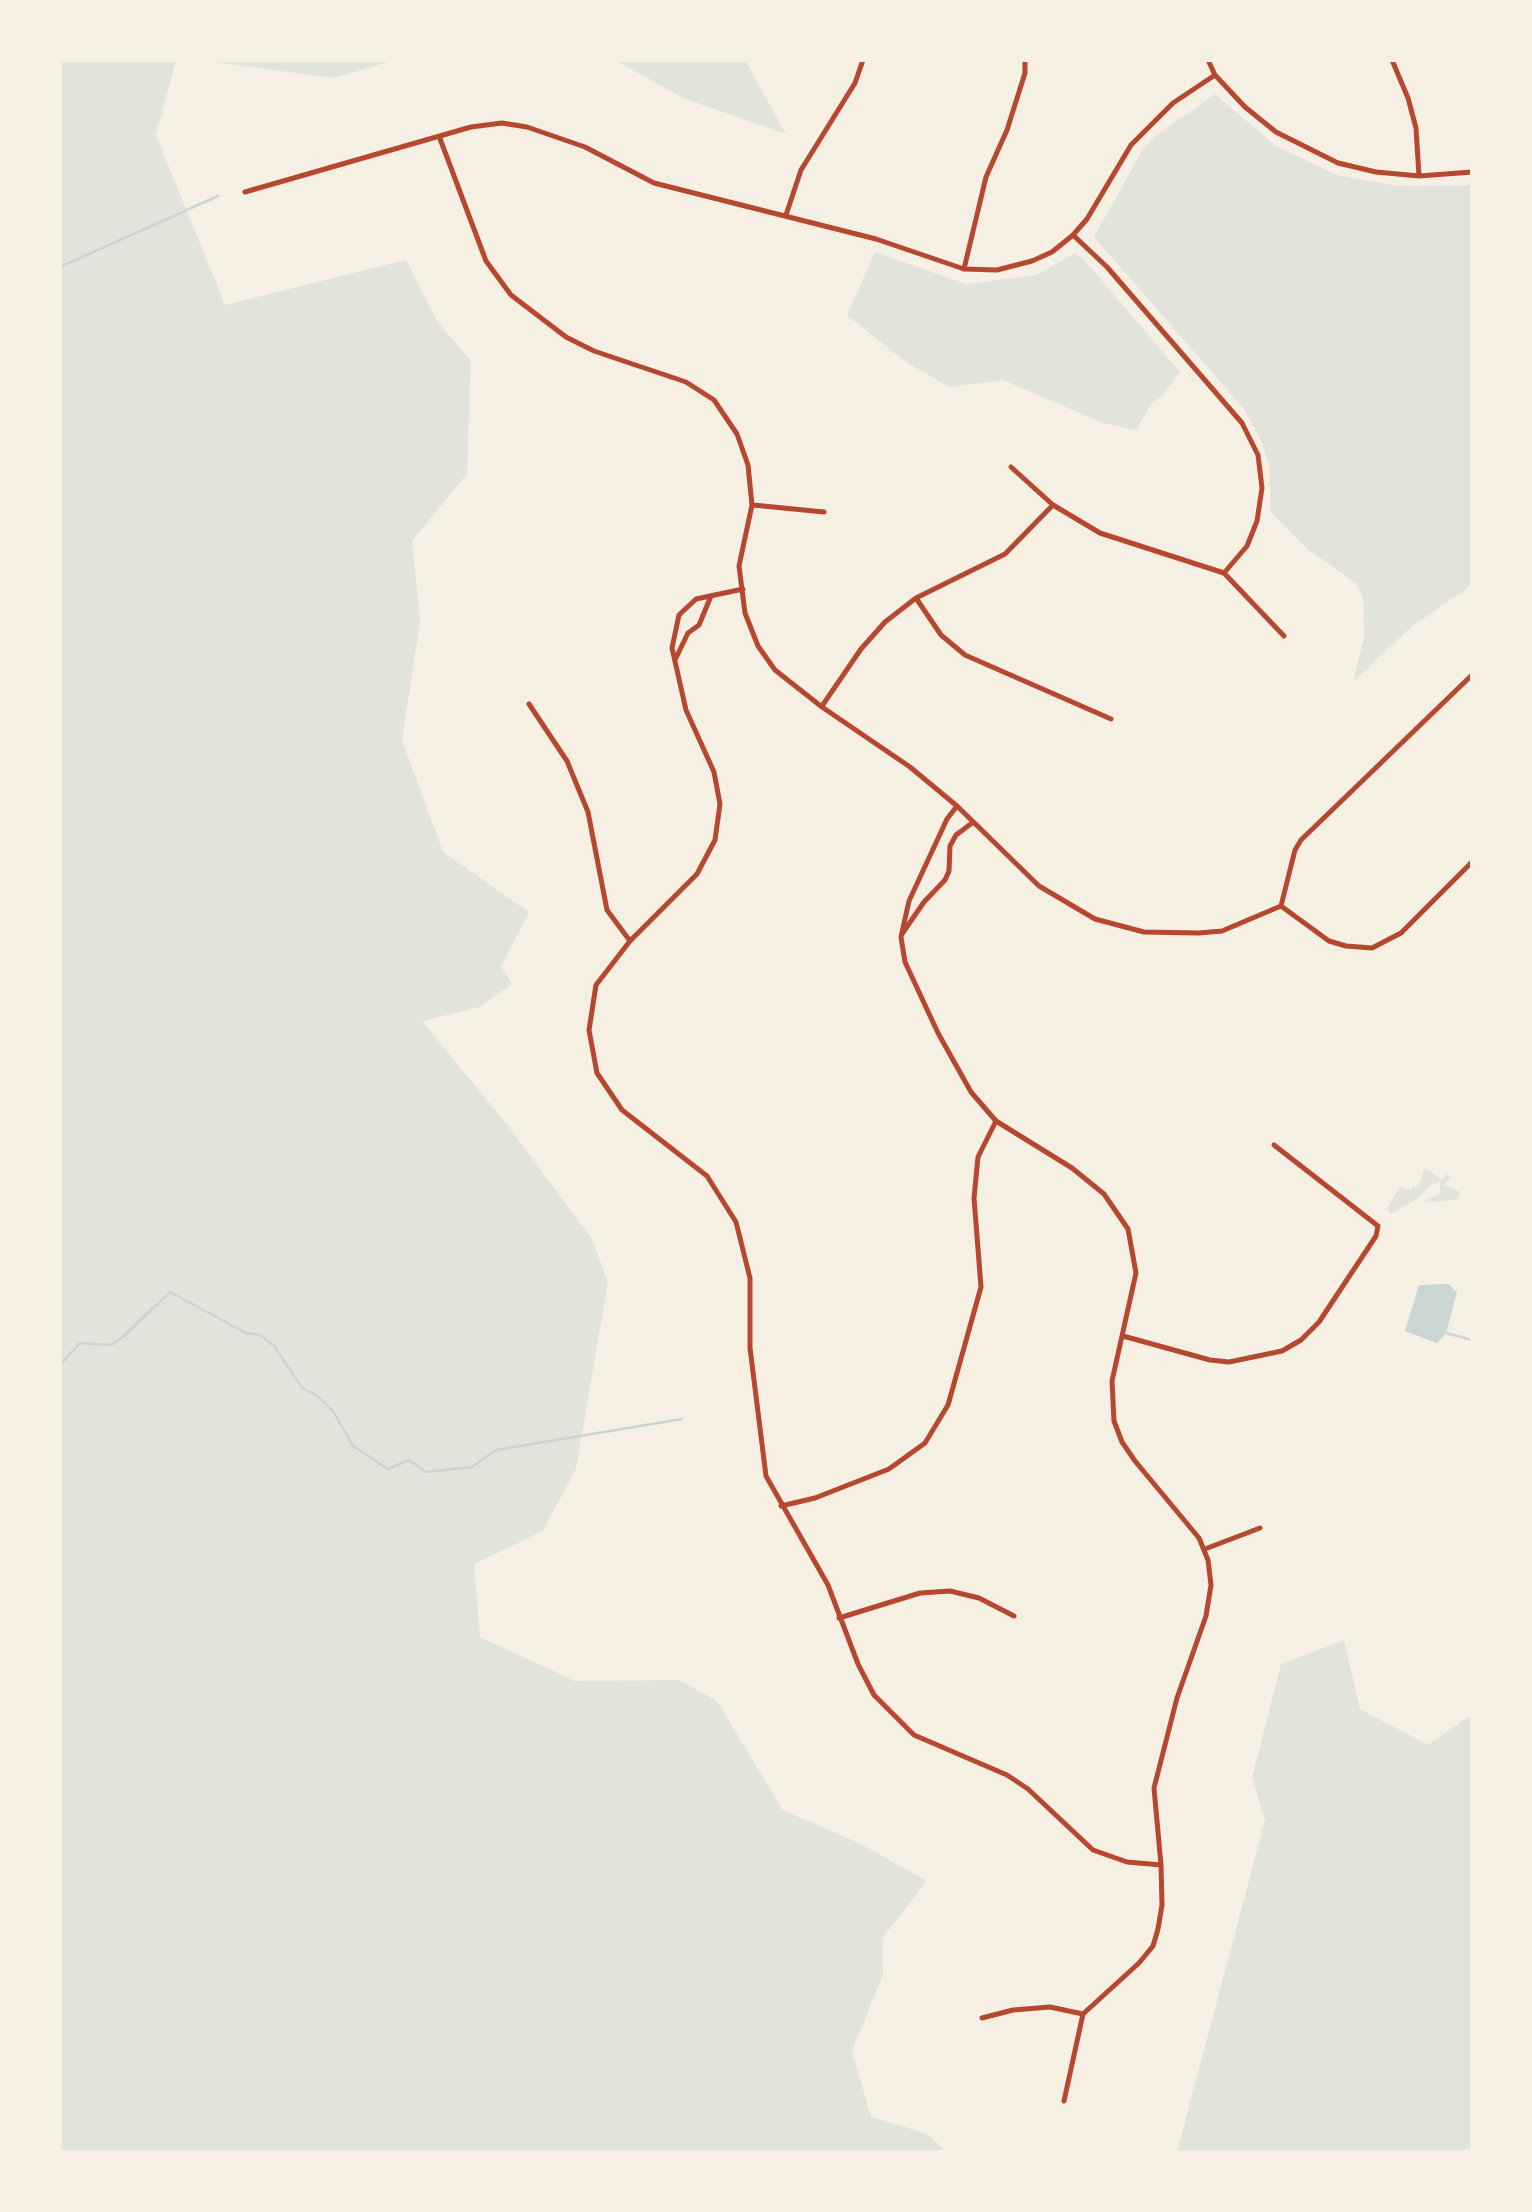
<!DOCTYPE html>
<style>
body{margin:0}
#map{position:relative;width:1532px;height:2212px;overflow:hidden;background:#f6efe4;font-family:Cabin,sans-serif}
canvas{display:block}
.frame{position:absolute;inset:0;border:62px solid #f6efe4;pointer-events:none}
</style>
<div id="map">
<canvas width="1532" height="2212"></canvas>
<div class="frame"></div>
</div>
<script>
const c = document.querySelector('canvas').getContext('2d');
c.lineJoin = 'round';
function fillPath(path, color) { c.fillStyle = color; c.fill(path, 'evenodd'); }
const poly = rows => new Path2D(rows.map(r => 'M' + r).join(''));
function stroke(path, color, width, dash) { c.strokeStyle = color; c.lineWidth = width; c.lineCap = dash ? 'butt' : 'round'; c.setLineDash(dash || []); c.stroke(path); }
const green = poly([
 [60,60,176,60,156,135,225,305,406,260,437,321,471,361,467,474,412,541,420,622,402,740,443,852,529,912,501,967,512,984,480,1007,422,1021,509,1127,592,1239,608,1282,576,1469,543,1531,474,1564,480,1637,575,1681,679,1680,717,1701,783,1810,861,1844,927,1881,883,1937,883,1974,852,2051,871,2117,925,2133,948,2152,60,2152],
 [197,60,395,60,334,78],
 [615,60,745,60,786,134,683,98],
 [1215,94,1276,146,1337,175,1398,186,1472,185,1472,585,1411,627,1353,682,1364,638,1363,598,1357,584,1307,549,1271,512,1269,465,1261,441,1244,409,1094,237,1143,149,1157,135],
 [875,252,966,284,1037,275,1075,253,1086,262,1180,372,1163,395,1151,404,1136,430,1103,423,1003,380,950,387,907,363,847,315],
 [1425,1168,1443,1180,1446,1174,1451,1176,1444,1185,1460,1192,1457,1200,1423,1202,1439,1194,1441,1181,1432,1184,1419,1198,1391,1214,1387,1208,1400,1186,1411,1190,1413,1186,1418,1187],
 [1344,1640,1360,1709,1428,1745,1472,1714,1472,2152,1177,2152,1265,1820,1252,1778,1281,1664]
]);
const water = poly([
 [1448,1284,1457,1292,1446,1333,1437,1343,1405,1331,1419,1285]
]);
const stream = poly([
 [60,267,218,196],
 [1446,1333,1472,1340],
 [60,1365,80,1343,111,1345,124,1336,170,1292,246,1333,260,1335,274,1346,302,1388,318,1396,333,1411,353,1446,388,1469,409,1460,426,1472,472,1467,496,1450,682,1419]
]);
const minor = poly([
 [1208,60,1215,75,1245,107,1276,132,1338,163,1376,172,1419,176,1472,172],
 [1392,60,1408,98,1416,128,1419,176],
 [439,136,486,261,511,295,566,337,594,351,686,382,714,400,737,434,748,465,752,505,739,566,745,613,758,646,775,670,822,707,910,767,957,806,1039,886,1095,919,1144,932,1199,933,1222,931,1281,906,1295,850,1301,840,1472,675],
 [245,192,471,127,502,123,527,127,585,147,654,183,876,239,964,269,997,270,1032,261,1052,252,1073,235,1087,219,1131,145,1173,103,1215,75],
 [786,215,801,170,855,83,863,60],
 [1073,235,1107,267,1242,423,1258,455,1262,488,1257,521,1247,546,1224,573],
 [964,269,986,177,1007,130,1025,73,1025,60],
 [1011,467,1053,505,1100,533,1224,573,1284,636],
 [753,505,824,512],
 [743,589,696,599,679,615,672,648,686,710,714,772,720,804,715,840,697,874,630,941,596,985,589,1030,597,1073,622,1110,707,1176,736,1222,750,1278,750,1348,766,1476,828,1585,858,1664,874,1695,914,1735,1007,1775,1028,1789,1093,1850,1127,1862,1161,1865],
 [916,598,941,635,965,655,1111,719],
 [675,660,688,633,699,625,711,596],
 [529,704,567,761,588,812,607,910,630,941],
 [822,706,861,649,885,622,916,598,1005,554,1053,505],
 [957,806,947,819,909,901,901,937,905,962,938,1033,971,1092,996,1121,1072,1168,1104,1194,1128,1229,1136,1273,1112,1381,1114,1421,1122,1442,1135,1461,1199,1538,1208,1560,1211,1585,1206,1616,1177,1698,1154,1788,1161,1865,1162,1905,1158,1929,1153,1946,1139,1963,1083,2014,1064,2101],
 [1281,906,1329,941,1346,946,1372,948,1401,933,1472,862],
 [902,934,924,902,945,880,949,871,950,846,956,835,972,823],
 [1123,1336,1210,1360,1229,1362,1282,1351,1301,1340,1319,1322,1376,1236,1378,1226,1274,1145],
 [781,1506,815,1498,889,1469,925,1443,948,1405,981,1287,974,1198,978,1157,996,1121],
 [1205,1549,1260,1528],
 [839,1618,920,1593,950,1591,979,1598,1014,1616],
 [982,2018,1013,2010,1050,2007,1083,2014]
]);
fillPath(green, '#e2e4dc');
fillPath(water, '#c9d6d2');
stroke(stream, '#c9d6d2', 2.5);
stroke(minor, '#b5482f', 5);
</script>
